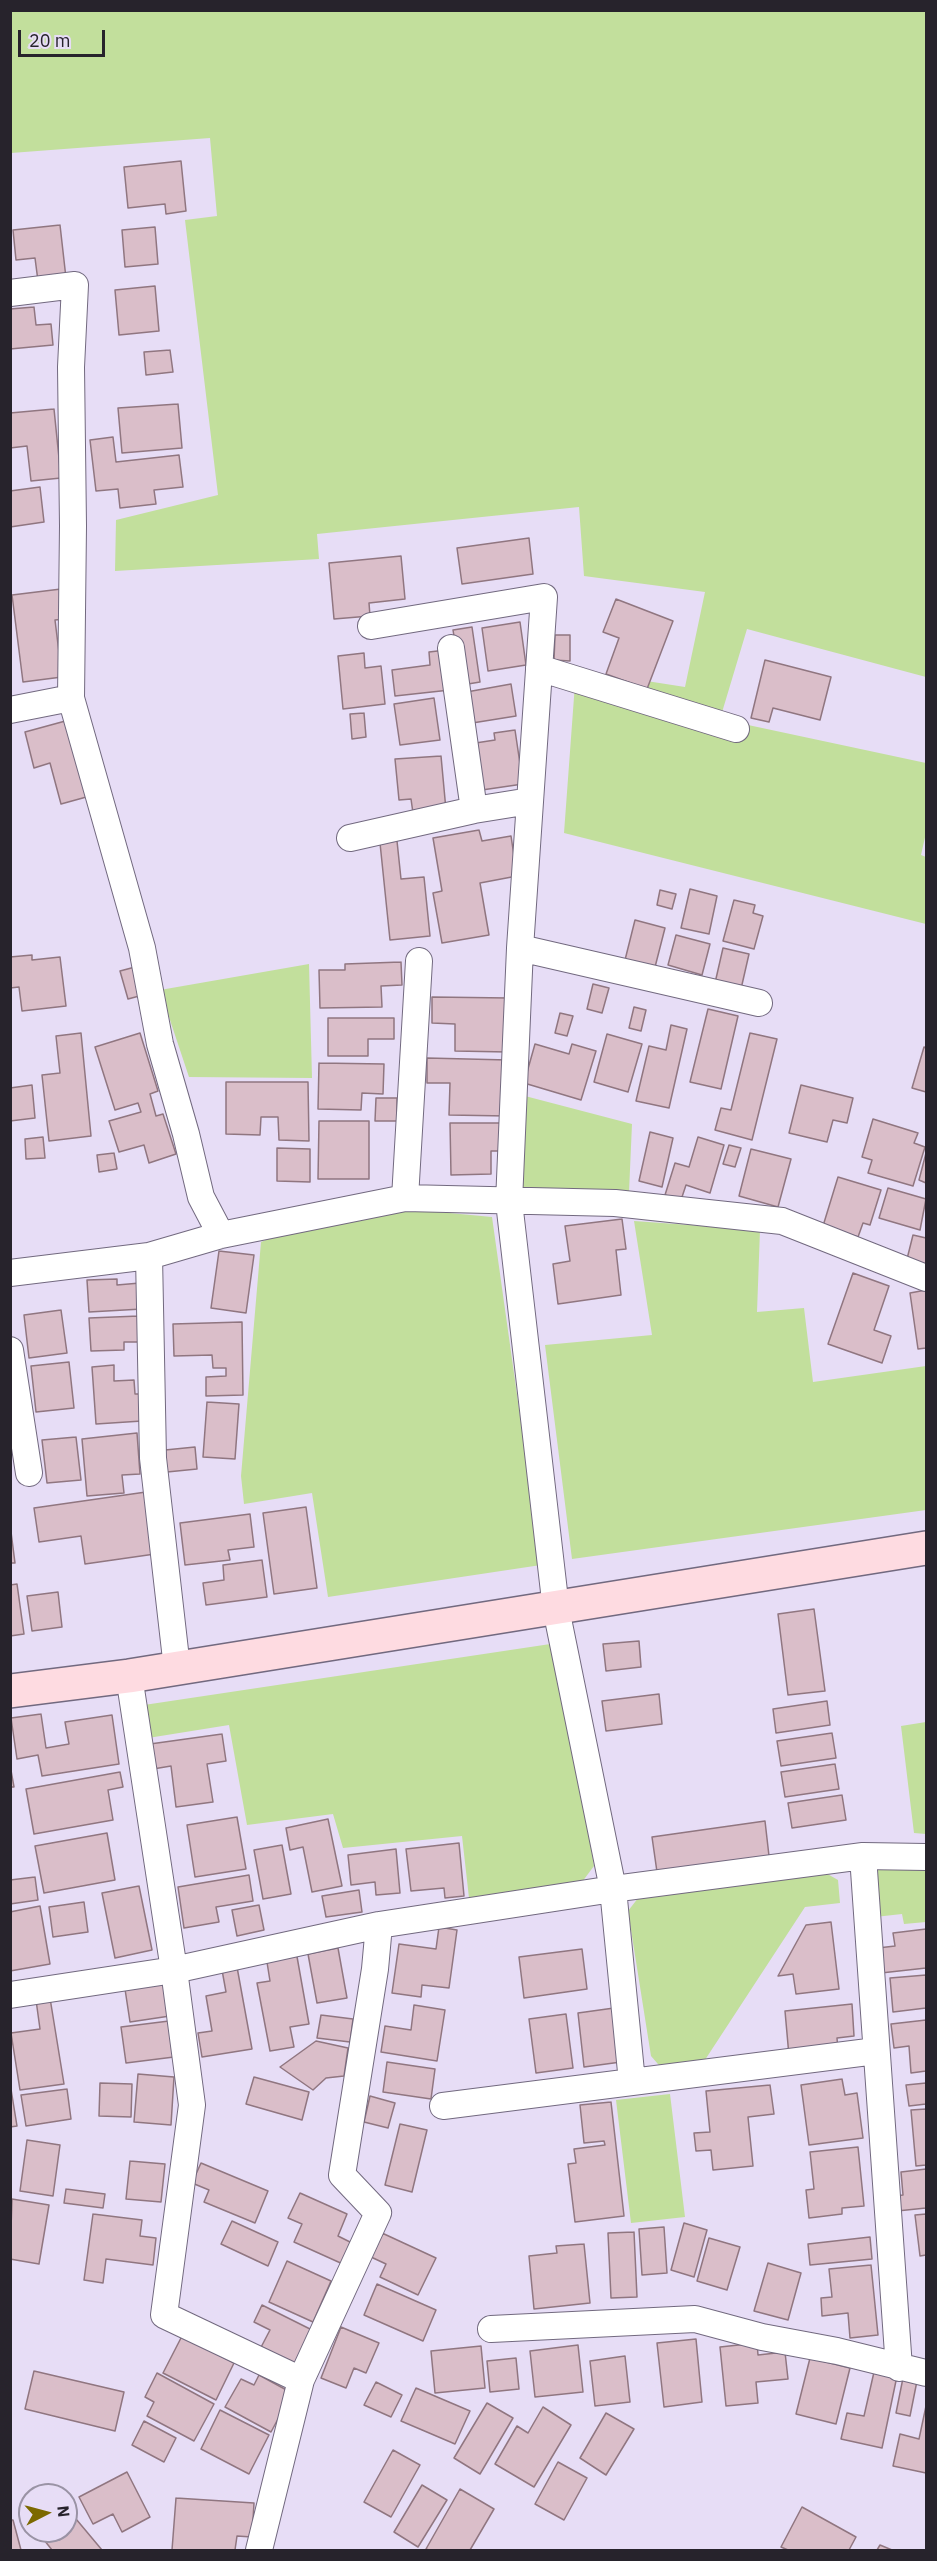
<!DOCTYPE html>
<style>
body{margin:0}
#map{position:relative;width:937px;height:2561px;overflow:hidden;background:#e7ddf6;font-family:"IBM Plex Sans",sans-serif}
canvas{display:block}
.frame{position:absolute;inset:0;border:12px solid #27232c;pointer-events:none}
.north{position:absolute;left:18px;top:2483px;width:60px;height:60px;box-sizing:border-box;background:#e7ddf6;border:2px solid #9a93a5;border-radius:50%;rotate:84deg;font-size:16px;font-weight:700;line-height:24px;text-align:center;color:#27232c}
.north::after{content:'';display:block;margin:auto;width:21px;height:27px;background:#7c6900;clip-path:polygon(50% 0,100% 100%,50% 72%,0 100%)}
.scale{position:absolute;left:18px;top:30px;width:87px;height:27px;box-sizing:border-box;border:3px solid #27232c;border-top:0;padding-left:8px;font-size:18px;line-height:21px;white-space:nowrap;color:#27232c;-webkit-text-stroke:4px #e7ddf6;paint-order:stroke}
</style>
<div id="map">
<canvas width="937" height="2561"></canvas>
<div class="frame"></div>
<div class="north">N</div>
<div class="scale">20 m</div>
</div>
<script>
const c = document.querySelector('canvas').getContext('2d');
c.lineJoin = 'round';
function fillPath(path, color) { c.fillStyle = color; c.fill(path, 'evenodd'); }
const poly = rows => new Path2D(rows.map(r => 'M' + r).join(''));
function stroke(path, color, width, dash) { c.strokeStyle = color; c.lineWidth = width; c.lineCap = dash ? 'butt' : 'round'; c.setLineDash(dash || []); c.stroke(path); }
const green = poly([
 [11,11,926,11,926,677,747,629,720,719,926,763,926,833,921,855,926,857,926,924,564,833,576,670,685,687,705,592,584,576,579,507,317,534,319,559,115,571,116,520,218,495,185,220,217,216,210,138,11,153],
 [309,964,312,1078,189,1077,160,990],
 [525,1096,632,1124,629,1192,522,1189],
 [407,1209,492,1217,541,1565,328,1597,312,1493,244,1504,241,1476,261,1242,306,1223],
 [634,1221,760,1230,757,1312,804,1308,813,1382,926,1366,926,1510,572,1559,545,1345,652,1335],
 [557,1643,594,1866,579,1886,469,1898,462,1836,343,1848,333,1814,247,1825,229,1725,148,1738,144,1705],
 [926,1722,926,1834,914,1833,901,1726],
 [876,1868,926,1870,926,1922,904,1924,902,1914,875,1917],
 [824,1872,838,1880,840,1903,805,1907,701,2066,664,2071,651,2056,628,1911,642,1893],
 [670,2094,685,2217,631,2223,616,2100]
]);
const building = poly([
 [181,161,186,211,166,214,165,204,128,208,124,167,181,161],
 [60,225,66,278,38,281,35,258,16,260,13,230,60,225],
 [155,227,158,264,125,267,122,230,155,227],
 [155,286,159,331,119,335,115,290,155,286],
 [34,307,36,325,51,324,53,345,10,349,10,309,34,307],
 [170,350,173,372,146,375,144,352,170,350],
 [178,404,182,448,122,453,118,408,178,404],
 [54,409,61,478,31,481,27,446,10,448,10,413,54,409],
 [113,437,116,462,179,455,183,487,154,490,156,504,120,508,118,489,96,491,90,440,113,437],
 [40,487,44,522,10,527,10,491,40,487],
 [529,538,533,574,462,584,457,548,529,538],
 [401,556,405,599,369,603,370,616,334,619,329,563,401,556],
 [61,589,64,619,55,620,62,677,23,682,12,595,61,589],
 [616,599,673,621,647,689,606,674,619,638,603,632,616,599],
 [520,622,526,665,488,671,482,628,520,622],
 [472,627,480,682,462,685,453,630,472,627],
 [555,635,570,635,570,661,554,660,555,635],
 [446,650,450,690,395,696,392,670,430,665,429,652,446,650],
 [364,653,365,668,381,666,385,704,343,709,338,656,364,653],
 [765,660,831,677,820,720,773,708,769,722,751,718,765,660],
 [511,684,516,716,466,724,461,693,511,684],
 [434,698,440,740,400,745,394,704,434,698],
 [364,713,366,737,352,739,350,714,364,713],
 [69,720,90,796,61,804,50,763,34,768,25,732,69,720],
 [515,730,523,784,475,791,469,744,495,740,494,733,515,730],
 [441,756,446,810,413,813,411,799,399,800,395,759,441,756],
 [479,830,482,841,511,836,517,876,480,883,489,935,442,943,433,893,442,891,433,838,479,830],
 [397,841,401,879,424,877,430,936,390,940,380,843,397,841],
 [690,889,717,896,709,934,681,928,690,889],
 [660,890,676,894,672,909,657,905,660,890],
 [734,900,755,905,753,913,763,916,754,949,723,941,734,900],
 [635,920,665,928,654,971,624,964,635,920],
 [676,935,710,944,702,975,668,965,676,935],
 [723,948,749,954,741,989,715,983,723,948],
 [32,955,32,960,60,957,66,1006,22,1011,19,987,10,988,10,957,32,955],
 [401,962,402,985,381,986,382,1007,320,1008,319,970,345,970,345,964,401,962],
 [135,967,143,995,128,999,120,971,135,967],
 [593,984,609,988,602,1013,587,1009,593,984],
 [432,997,509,998,508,1052,455,1051,455,1024,432,1023,432,997],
 [634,1007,646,1010,641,1031,629,1028,634,1007],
 [708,1009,738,1016,721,1089,690,1082,708,1009],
 [560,1013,573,1016,567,1036,555,1033,560,1013],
 [328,1018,394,1018,394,1039,368,1039,368,1056,328,1056,328,1018],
 [671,1025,687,1029,669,1108,636,1101,649,1046,666,1050,671,1025],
 [81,1033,91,1136,49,1141,42,1075,60,1073,56,1036,81,1033],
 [140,1033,158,1091,150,1094,156,1116,163,1114,176,1154,149,1163,144,1145,119,1152,109,1121,141,1112,138,1103,115,1110,95,1047,140,1033],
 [750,1033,777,1039,752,1140,715,1130,721,1108,731,1110,750,1033],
 [607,1034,642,1044,628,1092,594,1082,607,1034],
 [535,1044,569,1054,572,1044,596,1051,581,1100,524,1083,535,1044],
 [924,1047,926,1048,926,1092,912,1088,924,1047],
 [427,1058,508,1060,507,1116,449,1115,450,1083,427,1083,427,1058],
 [319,1063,384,1064,383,1094,362,1093,361,1110,318,1109,319,1063],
 [226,1082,308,1082,309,1141,279,1140,278,1117,261,1117,260,1135,226,1134,226,1082],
 [32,1085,35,1118,10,1121,10,1088,32,1085],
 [801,1085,853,1098,847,1123,833,1120,827,1142,789,1133,801,1085],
 [376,1098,397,1098,397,1121,375,1121,376,1098],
 [873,1119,918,1133,914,1143,925,1147,913,1186,868,1173,872,1160,862,1157,873,1119],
 [319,1121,369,1121,369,1179,318,1179,319,1121],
 [450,1123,504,1123,505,1151,491,1151,491,1174,451,1175,450,1123],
 [650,1132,673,1138,662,1187,639,1181,650,1132],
 [43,1137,45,1158,26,1159,25,1139,43,1137],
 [698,1137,724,1145,710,1193,686,1185,681,1200,665,1195,675,1163,689,1167,698,1137],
 [729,1145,741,1148,735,1167,723,1164,729,1145],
 [277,1148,310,1149,310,1182,277,1181,277,1148],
 [751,1149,791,1159,778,1207,739,1196,751,1149],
 [114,1153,117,1169,99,1172,97,1155,114,1153],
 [926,1153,926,1183,919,1180,926,1153],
 [838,1177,881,1190,870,1225,863,1223,858,1237,823,1226,838,1177],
 [888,1188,926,1199,920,1230,879,1218,888,1188],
 [622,1219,626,1249,616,1250,621,1295,558,1304,553,1264,570,1261,565,1226,622,1219],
 [913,1235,926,1238,926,1235,926,1265,907,1259,913,1235],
 [219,1251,254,1255,246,1313,211,1308,219,1251],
 [853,1273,889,1286,874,1330,891,1336,882,1363,828,1344,853,1273],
 [117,1279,117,1285,140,1283,142,1309,89,1312,87,1280,117,1279],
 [926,1290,926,1348,918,1349,910,1293,926,1290],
 [61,1310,67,1353,29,1358,24,1315,61,1310],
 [139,1316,141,1342,124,1342,124,1350,91,1351,89,1318,139,1316],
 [242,1322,243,1395,206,1396,206,1377,226,1376,226,1368,213,1368,212,1355,174,1356,173,1324,242,1322],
 [69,1362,74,1408,36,1412,31,1366,69,1362],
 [114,1365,114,1381,134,1380,135,1394,140,1394,142,1421,96,1424,92,1367,114,1365],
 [207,1402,239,1404,235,1459,203,1457,207,1402],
 [137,1433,140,1474,122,1475,124,1493,87,1496,82,1439,137,1433],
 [76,1437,81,1480,47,1483,42,1440,76,1437],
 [195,1447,197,1469,167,1472,165,1450,195,1447],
 [146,1492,155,1554,85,1564,81,1536,39,1542,34,1508,146,1492],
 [306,1507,317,1588,274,1594,263,1513,306,1507],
 [250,1514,254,1547,228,1550,230,1560,185,1565,180,1523,250,1514],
 [10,1524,15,1563,10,1563,10,1524],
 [262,1560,267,1597,206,1605,203,1583,224,1580,223,1565,262,1560],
 [17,1584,24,1634,10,1636,10,1585,17,1584],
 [58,1592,62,1627,32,1631,27,1596,58,1592],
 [814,1609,825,1691,788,1695,778,1614,814,1609],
 [639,1641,641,1667,606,1671,603,1644,639,1641],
 [659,1694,662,1724,606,1731,602,1701,659,1694],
 [827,1701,830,1725,776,1733,773,1709,827,1701],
 [41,1714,46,1748,69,1744,65,1722,112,1715,119,1764,42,1776,38,1755,17,1759,11,1718,41,1714],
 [832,1733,836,1758,781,1766,777,1741,832,1733],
 [222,1734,226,1761,207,1764,213,1802,176,1807,171,1766,153,1769,150,1744,222,1734],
 [835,1764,839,1789,785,1797,781,1772,835,1764],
 [10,1765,14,1787,10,1787,10,1765],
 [120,1772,123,1787,108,1790,113,1820,34,1834,26,1789,120,1772],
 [842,1795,846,1820,792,1828,788,1803,842,1795],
 [237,1817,246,1869,195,1877,187,1825,237,1817],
 [328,1819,342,1886,312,1892,303,1847,290,1850,286,1828,328,1819],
 [765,1821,769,1856,657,1872,652,1837,765,1821],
 [107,1833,115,1880,44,1893,35,1846,107,1833],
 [459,1843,464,1896,445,1898,444,1888,411,1891,406,1849,459,1843],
 [282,1845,291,1894,263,1899,254,1850,282,1845],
 [396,1849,400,1893,376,1895,375,1882,351,1885,348,1855,396,1849],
 [249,1875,253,1901,216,1907,219,1922,184,1928,178,1887,249,1875],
 [35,1877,38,1900,10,1904,10,1880,35,1877],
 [139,1886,152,1950,115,1958,102,1893,139,1886],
 [359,1890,362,1912,326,1917,322,1896,359,1890],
 [84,1902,88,1932,53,1937,49,1907,84,1902],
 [259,1905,264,1930,237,1936,232,1910,259,1905],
 [40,1906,50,1964,10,1971,10,1912,40,1906],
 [831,1922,839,1989,796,1994,793,1974,778,1976,806,1925,831,1922],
 [439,1927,457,1930,449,1988,422,1985,421,1997,392,1993,399,1944,436,1949,439,1927],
 [926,1929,926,1968,881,1973,878,1948,895,1946,893,1933,926,1929],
 [338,1948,347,1998,317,2003,308,1954,338,1948],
 [582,1949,587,1989,524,1998,519,1957,582,1949],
 [296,1951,309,2024,290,2027,294,2047,270,2051,257,1983,270,1981,266,1956,296,1951],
 [237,1967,252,2049,202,2057,198,2033,212,2031,206,1996,226,1992,222,1970,237,1967],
 [926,1975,926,2008,893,2012,890,1978,926,1975],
 [166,1983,170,2016,130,2022,125,1989,166,1983],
 [50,1998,64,2084,20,2090,11,2033,40,2029,36,2000,50,1998],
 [852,2004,854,2036,837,2038,838,2051,789,2056,785,2011,852,2004],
 [414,2005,445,2010,437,2061,381,2052,385,2026,411,2030,414,2005],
 [614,2008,621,2062,584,2067,578,2013,614,2008],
 [566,2014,573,2068,536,2073,529,2019,566,2014],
 [321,2015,353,2019,350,2042,317,2038,321,2015],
 [926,2020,926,2071,911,2073,909,2046,894,2048,891,2024,926,2020],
 [169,2021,174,2057,126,2063,121,2027,169,2021],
 [316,2041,348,2048,344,2076,326,2078,313,2090,280,2067,316,2041],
 [387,2062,435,2069,431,2099,383,2092,387,2062],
 [138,2074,174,2077,171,2125,134,2122,138,2074],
 [254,2077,309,2092,302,2120,246,2104,254,2077],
 [842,2079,845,2095,857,2093,863,2138,809,2145,801,2085,842,2079],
 [10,2083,17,2126,10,2127,10,2083],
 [100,2083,132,2084,131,2117,99,2116,100,2083],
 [926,2083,926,2104,909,2106,906,2085,926,2083],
 [770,2085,774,2114,748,2117,753,2166,713,2170,711,2150,696,2151,694,2133,710,2132,706,2091,770,2085],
 [67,2089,71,2119,26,2126,21,2095,67,2089],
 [370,2096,395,2103,388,2128,364,2122,370,2096],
 [611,2102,624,2216,575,2222,568,2164,576,2163,574,2149,605,2145,604,2141,584,2143,580,2105,611,2102],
 [926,2109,926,2165,916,2166,911,2110,926,2109],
 [400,2124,427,2130,412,2192,385,2185,400,2124],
 [27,2140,60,2145,53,2196,20,2191,27,2140],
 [858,2147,864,2206,842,2208,842,2214,809,2218,806,2190,814,2189,810,2152,858,2147],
 [130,2161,165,2164,161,2202,126,2199,130,2161],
 [201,2163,268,2191,255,2223,204,2202,209,2190,192,2183,201,2163],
 [926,2169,926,2208,897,2211,895,2196,903,2195,901,2172,926,2169],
 [66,2189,105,2194,103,2208,64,2203,66,2189],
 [300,2193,347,2214,338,2236,354,2244,345,2265,294,2242,302,2224,288,2218,300,2193],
 [12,2199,49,2205,39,2264,10,2259,12,2199],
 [93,2214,142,2220,140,2236,156,2238,153,2265,106,2259,103,2283,84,2280,93,2214],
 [926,2214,926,2255,920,2256,915,2215,926,2214],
 [232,2221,278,2242,268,2266,221,2244,232,2221],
 [684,2223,707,2230,694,2277,671,2270,684,2223],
 [664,2227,667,2273,642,2275,639,2229,664,2227],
 [634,2232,637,2297,611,2298,608,2233,634,2232],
 [382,2233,436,2258,418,2295,380,2277,386,2264,371,2257,382,2233],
 [870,2237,872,2259,810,2265,808,2244,870,2237],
 [709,2238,740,2247,727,2290,697,2281,709,2238],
 [584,2244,590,2303,534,2309,529,2256,557,2253,556,2246,584,2244],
 [287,2261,331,2281,313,2322,269,2302,287,2261],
 [768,2263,801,2273,788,2320,754,2311,768,2263],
 [871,2265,878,2335,850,2338,848,2313,822,2316,821,2298,832,2297,829,2269,871,2265],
 [377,2284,436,2310,423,2341,364,2315,377,2284],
 [262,2305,314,2331,294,2371,258,2353,270,2330,254,2322,262,2305],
 [341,2327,379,2343,366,2373,354,2368,346,2388,321,2378,341,2327],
 [182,2336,234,2363,216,2400,163,2373,182,2336],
 [696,2339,702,2402,664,2407,657,2343,696,2339],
 [757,2343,758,2355,785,2352,788,2379,756,2382,758,2403,726,2406,720,2347,757,2343],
 [578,2345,583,2392,535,2397,530,2351,578,2345],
 [481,2346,485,2388,435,2393,431,2351,481,2346],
 [625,2356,630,2402,595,2406,590,2361,625,2356],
 [516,2358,519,2389,490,2392,487,2361,516,2358],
 [810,2358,850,2368,836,2424,796,2414,810,2358],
 [34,2371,124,2392,115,2431,25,2409,34,2371],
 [874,2372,897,2376,882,2448,841,2439,847,2413,864,2416,874,2372],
 [157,2373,214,2404,194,2441,147,2416,154,2402,145,2397,157,2373],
 [259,2375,292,2393,271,2432,225,2407,241,2379,254,2385,259,2375],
 [903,2378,917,2381,910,2416,896,2413,903,2378],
 [376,2382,402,2395,391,2417,364,2405,376,2382],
 [416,2388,470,2411,455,2444,401,2421,416,2388],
 [487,2403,513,2418,480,2474,454,2458,487,2403],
 [926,2406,926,2473,893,2466,900,2434,919,2439,926,2406],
 [543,2407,571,2425,534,2487,495,2464,517,2426,528,2433,543,2407],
 [220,2410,269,2435,249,2474,201,2449,220,2410],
 [606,2413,634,2429,606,2475,580,2458,606,2413],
 [144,2421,176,2438,164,2462,132,2445,144,2421],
 [393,2450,420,2465,391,2517,364,2502,393,2450],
 [558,2462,587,2478,564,2520,535,2504,558,2462],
 [127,2472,150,2517,122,2532,113,2514,93,2524,79,2497,127,2472],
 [422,2485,447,2500,418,2547,394,2532,422,2485],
 [460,2489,494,2509,470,2550,429,2550,426,2549,460,2489],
 [176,2498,254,2503,252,2537,237,2536,235,2550,172,2550,176,2498],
 [66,2507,102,2550,52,2550,37,2531,66,2531,66,2507],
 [802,2507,856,2537,849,2550,788,2550,781,2547,802,2507],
 [10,2520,13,2520,21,2550,10,2550,10,2520],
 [880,2545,892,2550,877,2550,880,2545]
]);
const street = poly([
 [10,293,75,285,71,367,73,526,71,698,142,948,160,1044,186,1134,201,1197,221,1235],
 [371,626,544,597,520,948,509,1202,556,1609,613,1889,632,2082],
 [451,648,474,810],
 [539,668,736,729],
 [10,710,71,698],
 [350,838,474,810,530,801],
 [520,948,759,1003],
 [405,1198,419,961],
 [149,1256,153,1458,177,1668],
 [10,1273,149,1256,221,1235,405,1198,615,1203,782,1221,926,1278],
 [10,1350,29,1473],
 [129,1676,174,1970,192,2105,164,2315,301,2380],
 [863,1856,899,2368],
 [10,1995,174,1970,379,1925,613,1889,863,1856,926,1857],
 [443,2106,876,2051],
 [491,2329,695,2319,762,2337,837,2351,926,2373],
 [259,2550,301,2380,378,2213,342,2175,375,1969,379,1925]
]);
const secondary = poly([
 [10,1691,129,1676,926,1548]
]);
fillPath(green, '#c2df9c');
fillPath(building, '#dabec9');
stroke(building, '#907680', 1.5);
stroke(street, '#72697f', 28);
stroke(secondary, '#72697f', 36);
stroke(street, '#fff', 26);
stroke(secondary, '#fedbe1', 33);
</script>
